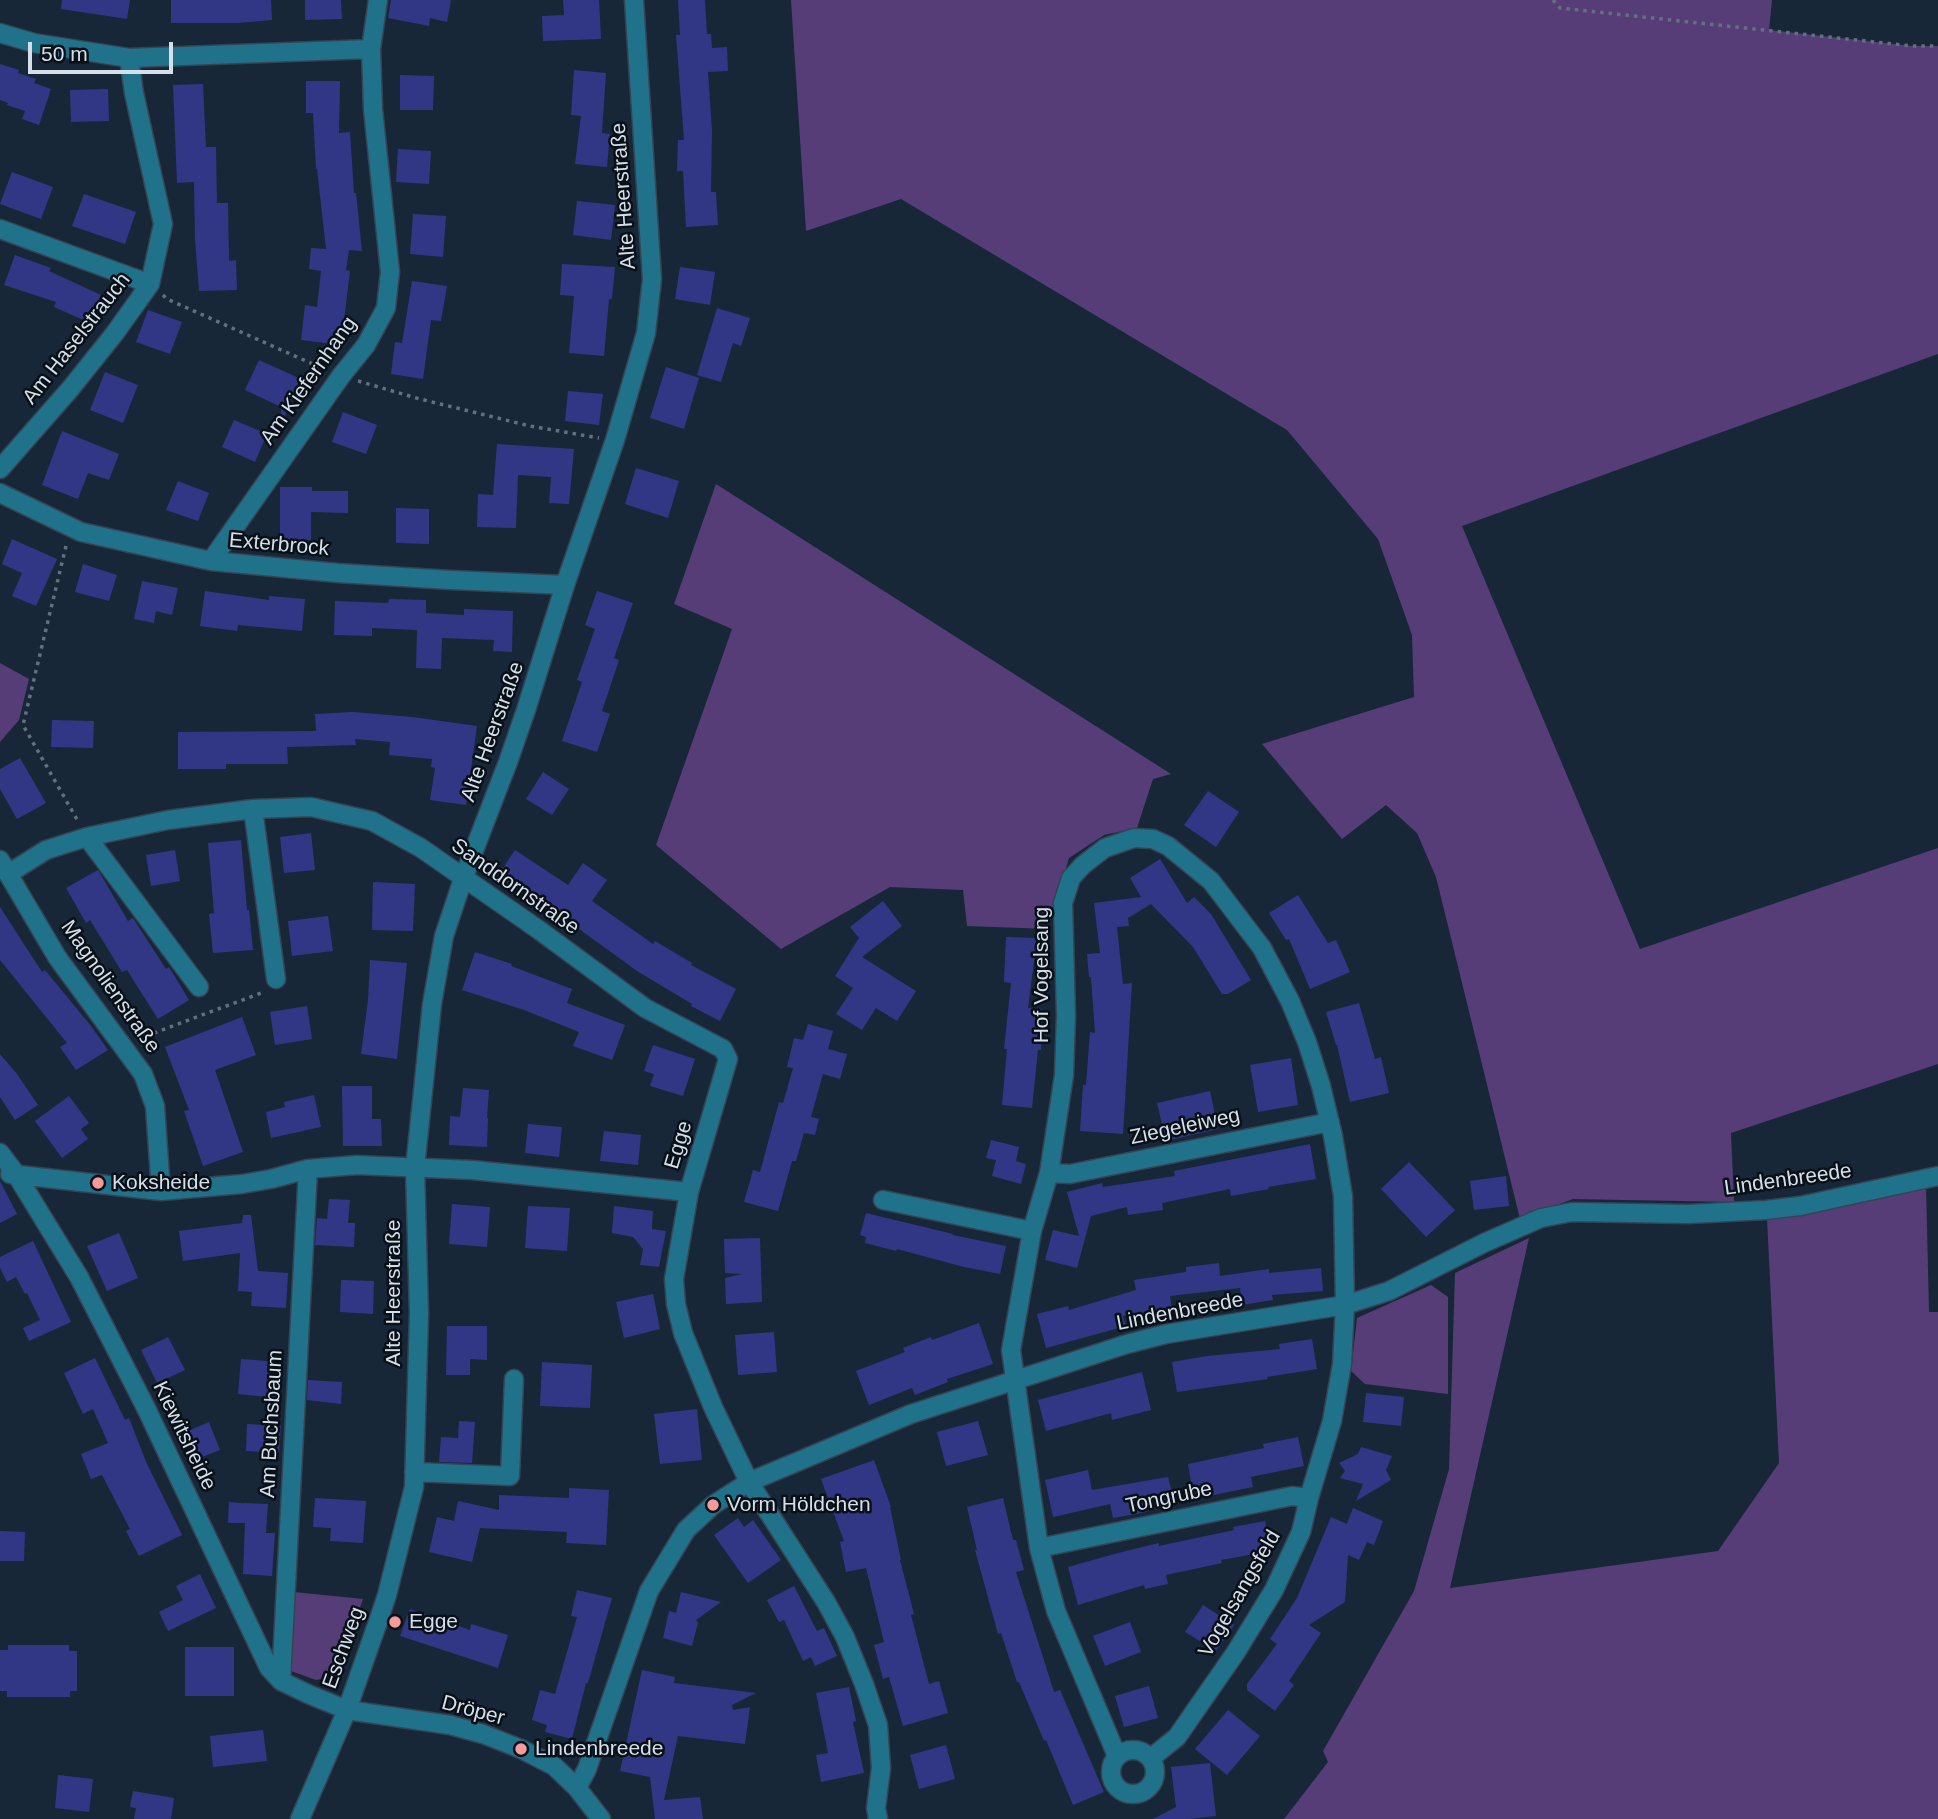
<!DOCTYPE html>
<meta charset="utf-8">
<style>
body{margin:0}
#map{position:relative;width:1938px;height:1819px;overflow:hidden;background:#172738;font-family:Helvetica,sans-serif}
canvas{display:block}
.scale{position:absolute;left:28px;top:42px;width:145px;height:32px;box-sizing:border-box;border:4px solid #d5dfea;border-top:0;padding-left:9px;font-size:21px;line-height:24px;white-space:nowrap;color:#d5dfea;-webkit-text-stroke:5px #091017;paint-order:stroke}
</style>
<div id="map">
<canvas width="1938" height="1819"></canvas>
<div class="scale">50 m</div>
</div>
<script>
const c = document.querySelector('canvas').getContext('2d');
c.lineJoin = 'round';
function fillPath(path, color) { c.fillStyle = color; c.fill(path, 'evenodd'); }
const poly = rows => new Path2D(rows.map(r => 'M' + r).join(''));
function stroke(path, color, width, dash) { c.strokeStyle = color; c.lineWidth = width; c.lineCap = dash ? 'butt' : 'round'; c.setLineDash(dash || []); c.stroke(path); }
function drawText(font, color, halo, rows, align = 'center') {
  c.font = font + ' Helvetica,sans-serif'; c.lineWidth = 5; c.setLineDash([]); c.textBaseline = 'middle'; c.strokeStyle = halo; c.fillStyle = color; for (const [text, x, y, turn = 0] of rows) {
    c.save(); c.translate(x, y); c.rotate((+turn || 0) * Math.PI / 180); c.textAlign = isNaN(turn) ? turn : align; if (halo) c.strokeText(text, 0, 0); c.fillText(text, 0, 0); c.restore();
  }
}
const green = poly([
 [791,0,1772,0,1769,30,1912,46,1938,46,1938,354,1462,526,1640,949,1938,848,1938,1064,1731,1133,1734,1202,1573,1199,1520,1219,1436,877,1417,833,1386,805,1342,839,1262,744,1414,697,1412,635,1378,539,1287,430,901,199,806,231],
 [716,484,1171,774,1153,779,1137,828,1104,835,1069,858,1048,929,967,926,963,890,890,887,781,949,656,845,732,629,674,604],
 [0,663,29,679,19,720,0,742],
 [1926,1185,1929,1312,1938,1312,1938,1819,1284,1819,1328,1762,1323,1751,1414,1591,1449,1469,1455,1273,1529,1238,1450,1588,1718,1551,1779,1463,1767,1218],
 [1431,1285,1448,1297,1448,1394,1365,1384,1351,1371,1357,1318],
 [294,1592,363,1599,337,1676,316,1680,291,1671]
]);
const building = poly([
 [62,0,130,0,127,19,61,9],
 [171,0,271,0,272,20,238,23,171,23],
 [305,0,341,0,342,19,305,20],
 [391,0,451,0,447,22,430,18,429,26,388,18],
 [563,0,599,0,601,39,543,41,542,16,564,15],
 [678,0,705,0,707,34,711,34,712,48,727,47,728,71,708,72,712,131,711,192,716,192,718,225,686,227,683,171,677,171,678,140,684,140,676,35,680,35],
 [0,64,19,70,18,73,36,79,34,83,51,89,39,125,22,119,25,111,7,105,8,103,0,100],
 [574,70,606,73,602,133,610,134,607,167,575,164,581,116,571,115],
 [400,75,434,76,433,110,400,110],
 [306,81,340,81,339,133,350,132,354,193,356,193,362,251,349,250,346,270,350,271,341,345,301,340,305,305,317,307,321,271,309,269,311,248,326,249,317,169,316,169,313,113,306,113],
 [203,84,206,147,216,147,217,203,228,203,229,261,236,260,237,290,199,291,195,239,194,182,177,183,173,85],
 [108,89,109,121,71,122,70,90],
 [398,149,431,151,429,184,396,182],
 [12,172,53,187,41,219,0,204],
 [84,194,136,212,125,244,72,226],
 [577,201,615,205,611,240,573,235],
 [413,214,446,216,443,257,410,254],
 [15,255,51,268,49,271,101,295,88,322,54,307,56,302,4,285],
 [562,264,615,267,612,299,609,299,604,356,569,353,574,296,560,295],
 [680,267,715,272,710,305,675,299],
 [412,281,447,286,441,321,431,320,423,379,391,374,395,342,402,343],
 [717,308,750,318,741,346,733,343,721,382,697,375],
 [148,310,182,322,170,354,136,342],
 [259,360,301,379,281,425,281,401,279,406,245,390],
 [666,367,699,378,684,429,650,418],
 [105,372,138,385,123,423,90,410],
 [568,391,603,394,599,425,565,421],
 [343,412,377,425,366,454,332,442],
 [234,420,267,434,255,462,222,447],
 [62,431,119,454,109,480,88,473,78,499,42,485],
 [497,444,574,449,569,504,549,503,551,477,518,475,516,528,477,527,478,494,493,495],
 [636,468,679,481,668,518,625,504],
 [178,481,209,493,198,521,166,510],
 [280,487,312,487,312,491,348,491,348,513,311,512,311,540,280,539],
 [396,508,429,509,429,544,396,543],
 [12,539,57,559,36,606,12,596,22,573,2,564],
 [83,564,117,575,109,601,75,592],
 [142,581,178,588,172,615,156,611,154,623,134,619],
 [205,591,269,600,269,596,305,599,302,631,238,625,237,631,200,626],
 [597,591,633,603,614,658,619,660,602,711,610,714,597,752,562,741,582,682,577,680,595,629,585,625],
 [389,599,426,600,426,613,464,615,464,609,513,611,512,652,493,651,494,640,442,638,441,669,416,668,417,630,372,628,372,636,334,635,335,601,388,603],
 [353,712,412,717,477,726,466,805,430,800,435,768,431,767,432,759,389,755,390,742,355,739,356,745,287,747,288,764,226,764,226,769,178,769,178,732,316,731,315,714],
 [52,720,94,721,93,748,51,747],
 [20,758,46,803,17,819,0,789,0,769],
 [543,772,569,789,552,815,526,799],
 [1208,791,1239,812,1216,847,1184,825],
 [311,833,315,870,284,873,280,837],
 [241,840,247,910,249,910,253,950,213,953,209,914,214,913,208,843],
 [175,850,180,881,151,886,146,855],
 [515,850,568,885,583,863,607,880,592,901,653,944,655,941,692,963,691,965,736,989,720,1021,691,1006,692,1004,637,971,575,926,574,928,497,877],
 [1160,859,1187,903,1194,897,1211,914,1251,980,1228,994,1222,994,1193,947,1151,904,1128,918,1129,926,1117,927,1123,984,1132,983,1123,1134,1080,1131,1083,1085,1086,1085,1090,1032,1095,1033,1091,977,1089,977,1087,954,1100,953,1094,903,1141,897,1130,878],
 [98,870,128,921,133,918,166,969,169,967,189,1000,158,1019,127,970,122,972,90,920,86,923,66,888],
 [373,882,415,884,413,931,372,930],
 [1298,895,1328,943,1336,940,1350,972,1310,989,1289,939,1286,940,1269,913],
 [883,901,902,926,862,957,916,991,897,1021,876,1008,862,1030,836,1014,853,988,835,976,859,938,850,927],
 [0,907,42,972,45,970,91,1026,108,1050,76,1070,60,1047,67,1043,0,960],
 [328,916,333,951,292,956,288,921],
 [1006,937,1037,938,1028,1008,1042,1009,1041,1050,1038,1050,1032,1108,1002,1105,1007,1049,1004,1049,1011,983,1004,982],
 [475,952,512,964,511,966,572,989,567,1003,625,1025,612,1060,573,1046,579,1032,524,1010,462,990],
 [370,960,407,963,397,1059,361,1054,368,1000],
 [1359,1003,1375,1059,1381,1057,1389,1093,1350,1102,1337,1045,1336,1045,1326,1012],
 [307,1006,312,1039,275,1045,270,1012],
 [242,1017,256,1055,215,1070,243,1152,203,1166,184,1111,189,1110,165,1047],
 [808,1024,833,1031,828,1049,847,1054,840,1079,823,1074,811,1117,819,1119,815,1135,804,1133,796,1161,792,1161,778,1211,744,1202,753,1170,760,1172,779,1102,783,1103,793,1068,787,1067,794,1038,803,1040],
 [653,1045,695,1059,683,1096,650,1086,654,1074,644,1071],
 [0,1054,17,1074,38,1105,15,1120,0,1097],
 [1291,1058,1298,1105,1258,1112,1250,1065],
 [342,1086,372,1086,372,1119,381,1119,382,1146,343,1146],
 [463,1088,489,1090,487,1118,488,1118,487,1147,449,1145,450,1116,460,1117],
 [1210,1091,1218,1129,1166,1141,1157,1103],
 [314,1095,321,1127,271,1138,266,1112,285,1107,284,1102],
 [69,1096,89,1123,81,1129,88,1139,62,1158,35,1121],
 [528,1124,562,1127,559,1157,525,1153],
 [604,1131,641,1135,638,1165,600,1161],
 [991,1140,1019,1147,1016,1161,1026,1164,1021,1184,992,1176,996,1160,986,1158],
 [1310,1144,1316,1179,1268,1187,1269,1189,1231,1196,1230,1189,1162,1203,1163,1210,1128,1215,1127,1207,1091,1216,1077,1268,1045,1260,1053,1230,1079,1236,1067,1192,1102,1183,1103,1187,1175,1176,1174,1171],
 [1409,1162,1455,1210,1426,1237,1381,1189],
 [1506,1176,1509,1206,1474,1210,1470,1181],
 [0,1181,17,1214,0,1223],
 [329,1199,350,1200,348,1223,355,1223,354,1247,315,1245,317,1218,327,1219],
 [452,1204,490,1207,487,1247,449,1244],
 [528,1206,570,1208,567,1251,525,1248],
 [614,1206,653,1211,652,1229,666,1231,659,1267,640,1265,643,1249,633,1237,612,1233],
 [866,1213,953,1234,953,1235,1006,1246,1000,1274,964,1267,897,1249,896,1251,865,1243,866,1237,860,1235],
 [243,1215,251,1215,258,1271,288,1273,286,1308,251,1306,252,1292,238,1291,240,1253,183,1261,179,1231,242,1223],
 [119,1233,138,1278,107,1291,87,1246],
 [760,1238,762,1302,726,1304,725,1278,742,1274,725,1273,724,1239],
 [33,1241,71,1322,29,1341,23,1328,40,1320,27,1293,25,1294,16,1277,7,1282,0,1268,0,1257],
 [1219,1263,1220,1276,1269,1269,1269,1273,1321,1268,1323,1291,1272,1295,1273,1300,1242,1305,1240,1288,1170,1296,1172,1308,1123,1316,1126,1326,1046,1348,1037,1314,1068,1306,1069,1310,1136,1290,1134,1280,1186,1272,1186,1267],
 [341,1280,374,1281,373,1314,340,1312],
 [653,1294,660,1329,624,1338,616,1302],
 [979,1323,993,1364,947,1379,948,1382,915,1395,912,1388,869,1405,856,1371,905,1352,903,1348,931,1337,932,1340],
 [447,1326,487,1326,487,1360,470,1359,470,1375,446,1375],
 [774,1332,777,1372,738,1375,735,1335],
 [168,1337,185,1370,157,1383,141,1350],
 [1312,1339,1317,1369,1267,1377,1268,1379,1177,1392,1172,1362,1207,1356,1280,1349,1279,1344],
 [95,1358,125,1420,129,1418,147,1464,182,1535,139,1556,126,1531,130,1529,102,1475,91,1479,81,1454,108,1443,93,1409,83,1414,64,1373],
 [241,1359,280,1362,277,1398,238,1394],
 [542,1362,592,1365,590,1408,540,1406],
 [1142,1372,1151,1410,1112,1420,1111,1413,1046,1431,1038,1400],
 [308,1380,342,1382,341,1404,307,1400],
 [1366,1393,1404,1397,1401,1426,1363,1422],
 [697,1409,702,1460,660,1464,654,1414],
 [459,1421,475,1422,472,1463,439,1462,441,1437,458,1438],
 [978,1421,988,1455,946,1466,937,1432],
 [209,1422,220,1450,192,1461,181,1434],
 [247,1424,281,1426,279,1453,246,1451],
 [1298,1437,1304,1466,1251,1477,1253,1487,1194,1499,1188,1464,1264,1448,1263,1444],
 [1361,1447,1392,1456,1386,1470,1391,1480,1356,1501,1363,1484,1340,1478,1345,1471,1339,1463,1358,1454],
 [874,1460,891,1507,890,1507,901,1560,900,1560,914,1614,911,1615,929,1684,939,1681,948,1713,903,1726,889,1677,883,1679,874,1645,884,1642,866,1568,846,1572,840,1542,844,1541,821,1479],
 [1088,1470,1092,1490,1168,1477,1175,1504,1147,1510,1147,1512,1113,1518,1110,1504,1053,1517,1045,1480],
 [569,1488,609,1490,606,1545,566,1543,567,1532,480,1528,472,1562,429,1552,437,1517,454,1521,458,1501,499,1510,499,1495,569,1498],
 [315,1498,366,1501,363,1543,330,1541,331,1528,313,1527],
 [1003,1498,1013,1540,1016,1540,1024,1570,1016,1572,1054,1692,1060,1690,1104,1792,1073,1805,1046,1740,1044,1741,1019,1682,1017,1682,1001,1633,998,1634,975,1550,977,1550,967,1507],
 [229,1502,242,1503,242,1504,243,1503,268,1504,266,1533,275,1533,272,1576,243,1574,245,1523,228,1523],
 [1353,1508,1383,1521,1374,1545,1367,1542,1359,1560,1348,1555,1345,1602,1309,1625,1321,1633,1289,1681,1294,1685,1275,1711,1247,1690,1247,1684,1277,1644,1270,1639,1297,1598,1331,1517,1347,1524],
 [738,1518,744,1527,753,1520,781,1560,748,1583,714,1535],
 [1265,1521,1271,1551,1221,1560,1222,1563,1166,1575,1168,1584,1145,1589,1144,1585,1078,1605,1068,1567,1118,1553,1159,1543,1159,1546,1234,1530,1233,1527],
 [0,1531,25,1532,24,1561,0,1561],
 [200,1574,216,1608,168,1631,159,1612,183,1600,176,1586],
 [794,1586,817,1631,824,1628,837,1656,815,1666,811,1657,803,1661,784,1620,779,1622,767,1600],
 [577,1590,612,1598,588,1683,586,1683,572,1739,545,1732,547,1725,532,1720,540,1690,555,1694,577,1617,571,1616],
 [681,1592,721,1602,696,1620,698,1623,692,1646,663,1638,669,1611,676,1613],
 [1203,1605,1234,1625,1216,1651,1185,1632],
 [410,1609,470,1630,471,1624,508,1635,498,1668,400,1636],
 [1130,1622,1141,1652,1105,1666,1093,1636],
 [8,1645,69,1645,69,1651,77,1651,77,1691,70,1691,70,1697,7,1697,7,1691,0,1691,0,1650,8,1650],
 [185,1647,234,1647,234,1696,185,1696],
 [642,1670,675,1677,674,1683,756,1693,732,1705,733,1710,750,1707,745,1744,678,1736,664,1800,700,1797,703,1819,655,1819,650,1777,620,1771],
 [1149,1686,1158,1718,1124,1727,1115,1696],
 [849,1687,856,1721,853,1722,864,1773,821,1782,816,1755,828,1753,816,1693],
 [1228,1710,1260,1736,1227,1775,1195,1749],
 [263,1730,267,1761,213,1767,210,1736],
 [946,1745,955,1779,919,1789,910,1755],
 [1210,1763,1216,1816,1189,1819,1153,1819,1176,1807,1171,1767],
 [58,1775,93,1779,89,1812,55,1808],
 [133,1791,174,1798,171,1819,134,1819,136,1808,130,1807]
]);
const path = poly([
 [1553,0,1560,8,1912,46,1938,46],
 [163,295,167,299,324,369],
 [358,381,420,399,530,426,599,438],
 [66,546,23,725,79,823],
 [138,1039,261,993,264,990]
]);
const minor = poly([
 [0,33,34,43,129,58,371,49],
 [0,229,150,284],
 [0,469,71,388,115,333,150,284,163,224,134,93,129,58],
 [0,493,81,532,211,561,338,573,451,580,565,585],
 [211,561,341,376,366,345,386,308,390,272,373,109,371,49,378,0],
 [253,809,276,979],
 [87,837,199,987],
 [0,860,57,957,143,1074,155,1106,161,1191],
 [8,874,46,850,87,837,168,820,253,809,311,807,372,821,421,848,539,930,645,1008,723,1049,728,1059,689,1192,674,1279,676,1304,683,1333,713,1407,749,1482,826,1602,845,1637,864,1684,878,1725,881,1768,876,1808,878,1819],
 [0,1153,16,1174,79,1277,146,1408,269,1668,281,1681,308,1694,347,1710,450,1725,483,1734,521,1749,554,1766,577,1788,601,1819],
 [1049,1173,1070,1174,1330,1122],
 [10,1174,161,1191,242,1184,271,1179,308,1169,357,1165,472,1170,689,1192],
 [883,1200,1032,1231],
 [414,1472,510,1476,514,1379],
 [1039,1548,1292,1496,1309,1498],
 [281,1681,308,1169],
 '1111 1772a22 22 0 1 1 44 0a22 22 0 1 1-44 0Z',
 [1117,1756,1056,1611,1039,1548,1011,1350,1032,1231,1049,1173,1064,1075,1066,1016,1063,903,1071,878,1083,865,1105,848,1134,838,1153,839,1168,846,1211,881,1262,948,1290,1001,1307,1042,1321,1086,1333,1136,1343,1196,1345,1305,1342,1364,1332,1421,1309,1498,1301,1532,1274,1590,1236,1652,1177,1737,1151,1758],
 [577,1788,587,1769,649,1591,686,1530,713,1505,749,1482,911,1414,1127,1344,1166,1334,1345,1305,1389,1291,1484,1243,1541,1218,1572,1212,1689,1214,1766,1210,1800,1206,1938,1176],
 [300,1819,347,1710,379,1619,387,1595,414,1487,419,1313,415,1168,432,1004,444,936,463,879,508,762,526,710,565,585,615,440,646,333,652,279,634,0]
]);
const markers = [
 [98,1183,7,"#f59b9b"],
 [713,1505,7,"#f59b9b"],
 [395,1622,7,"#f59b9b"],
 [521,1749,7,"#f59b9b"]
];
const streetNames = [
 ["Alte Heerstraße",624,196,-94],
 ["Am Haselstrauch",77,339,-52],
 ["Am Kiefernhang",309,381,-55],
 ["Exterbrock",279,545,5],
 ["Alte Heerstraße",493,732,-70],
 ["Sanddornstraße",515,887,35],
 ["Hof Vogelsang",1042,975,-90],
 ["Magnolienstraße",110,987,55],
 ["Ziegeleiweg",1185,1127,-12],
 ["Egge",679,1145,-73],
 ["Lindenbreede",1788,1180,-8],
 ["Alte Heerstraße",394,1293,-90],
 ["Lindenbreede",1180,1312,-11],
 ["Am Buchsbaum",272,1424,-87],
 ["Kiewitsheide",184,1436,64],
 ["Tongrube",1169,1498,-12],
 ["Vogelsangsfeld",1240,1594,-60],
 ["Eschweg",344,1648,-70],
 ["Dröper",473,1711,15]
];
const poiNames = [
 ["Koksheide",112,1183],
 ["Vorm Höldchen",727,1505],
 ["Egge",409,1622],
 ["Lindenbreede",535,1749]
];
fillPath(green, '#563d78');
fillPath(building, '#323785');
stroke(minor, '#354454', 21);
stroke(path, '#62707f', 3.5, [3.5, 5]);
stroke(minor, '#20728b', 18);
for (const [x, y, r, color] of markers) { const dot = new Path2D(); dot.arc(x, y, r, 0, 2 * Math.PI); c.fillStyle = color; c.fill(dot); stroke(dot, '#091017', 2.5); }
drawText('21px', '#d5dfea', '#091017', streetNames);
drawText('21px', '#d5dfea', '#091017', poiNames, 'left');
</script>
